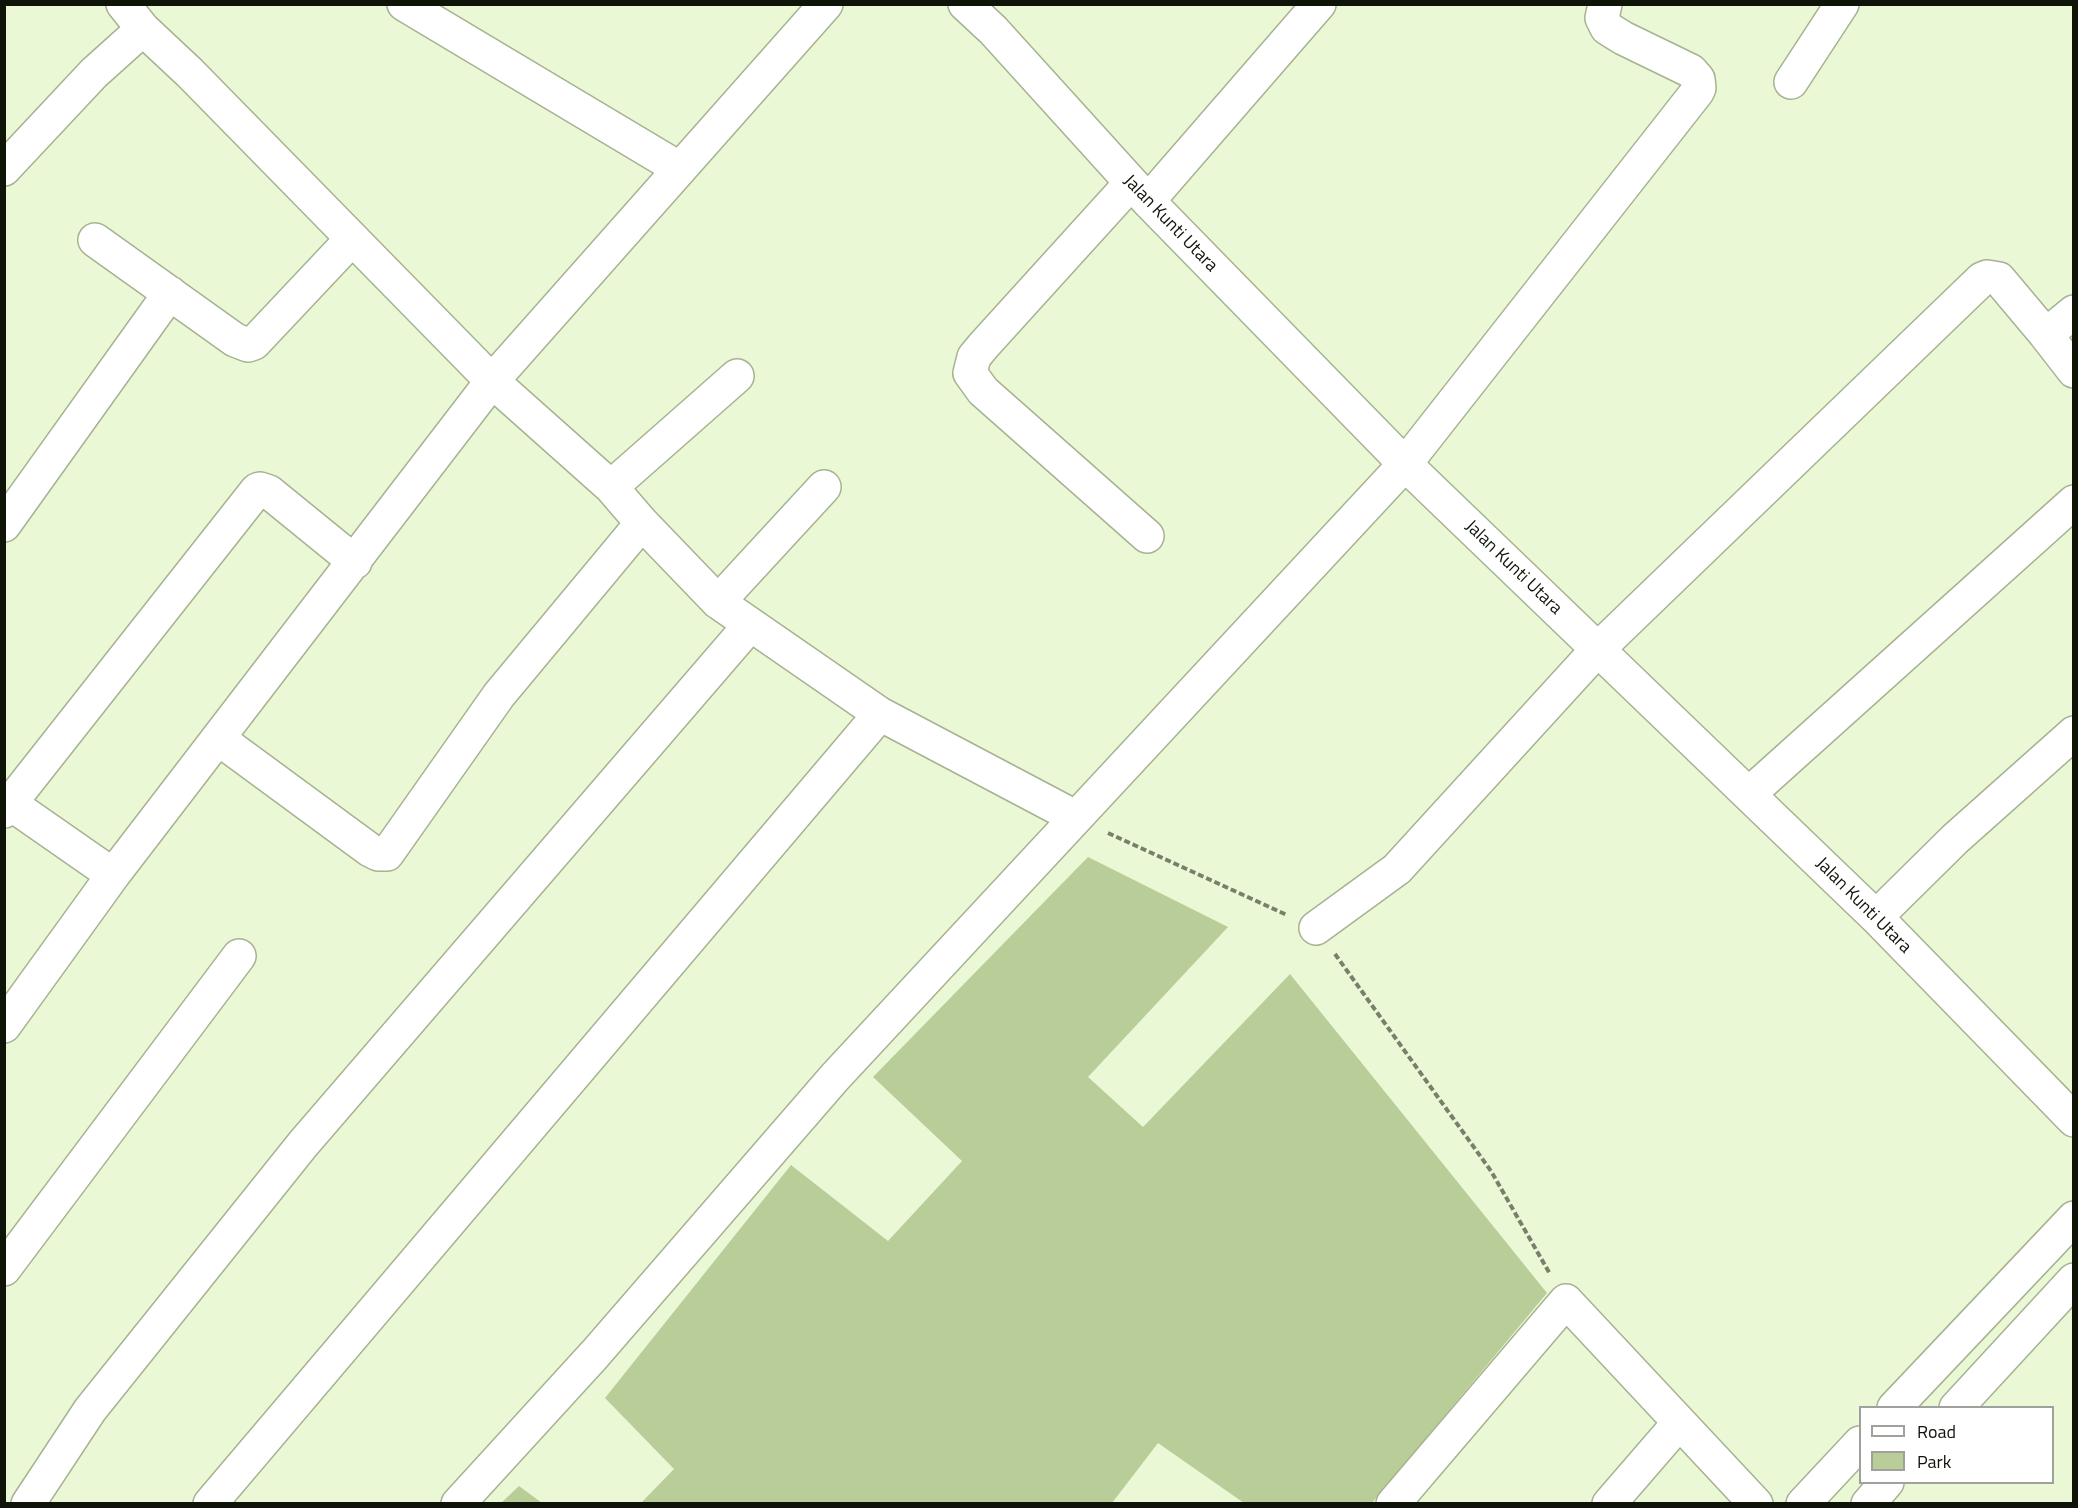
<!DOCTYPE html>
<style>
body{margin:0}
#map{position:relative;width:2078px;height:1508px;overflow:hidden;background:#eaf8d6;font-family:"Titillium Web",sans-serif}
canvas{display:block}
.frame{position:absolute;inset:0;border:6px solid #0f1408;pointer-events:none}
.legend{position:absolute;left:1859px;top:1406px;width:195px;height:78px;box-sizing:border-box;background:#fff;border:2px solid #9fa19c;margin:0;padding:8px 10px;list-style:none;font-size:18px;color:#0f1408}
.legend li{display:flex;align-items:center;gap:12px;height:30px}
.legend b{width:30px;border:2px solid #9fa19c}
</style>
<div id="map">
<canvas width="2078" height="1508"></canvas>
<div class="frame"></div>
<ul class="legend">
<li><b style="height:8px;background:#fff"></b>Road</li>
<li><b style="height:16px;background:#b9cd99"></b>Park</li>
</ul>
</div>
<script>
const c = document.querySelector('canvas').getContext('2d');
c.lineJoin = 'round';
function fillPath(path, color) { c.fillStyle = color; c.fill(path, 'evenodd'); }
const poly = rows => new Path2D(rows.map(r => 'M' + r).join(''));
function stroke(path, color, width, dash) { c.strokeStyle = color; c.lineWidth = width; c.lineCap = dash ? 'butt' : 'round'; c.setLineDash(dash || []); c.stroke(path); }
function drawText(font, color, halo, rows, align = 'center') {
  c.font = font + ' "Titillium Web",sans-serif'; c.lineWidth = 4.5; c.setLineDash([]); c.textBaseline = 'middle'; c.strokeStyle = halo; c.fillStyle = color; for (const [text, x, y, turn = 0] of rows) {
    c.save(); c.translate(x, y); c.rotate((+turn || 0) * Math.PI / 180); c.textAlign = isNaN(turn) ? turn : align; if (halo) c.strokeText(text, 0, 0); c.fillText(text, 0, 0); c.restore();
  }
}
const green = poly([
 [1088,857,1228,927,1088,1077,1143,1127,1290,974,1547,1293,1372,1503,1244,1503,1158,1443,1112,1503,641,1503,674,1469,605,1398,791,1165,888,1241,962,1161,873,1077],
 [519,1486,542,1503,501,1503]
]);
const path = poly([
 [1108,833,1287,915],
 [1335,954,1491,1171,1550,1274]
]);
const minor = poly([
 [123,4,143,29],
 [404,4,680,169],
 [965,4,993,30,1148,201,1405,464,1876,917,2074,1120],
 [1791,82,1842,4],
 [4,169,94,73,143,29,190,73,492,381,611,487,642,523,718,602,880,714,1075,817],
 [1131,183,984,345,974,357,970,373,983,391,1147,536],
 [1148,201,1319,4],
 [95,240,235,340,248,345,254,343,352,239],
 [2074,312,2046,335,2074,371],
 [611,487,737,376],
 [4,525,170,293],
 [718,602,824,487],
 [219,739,370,850,378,854,387,854,499,695,642,523],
 [1749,794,2074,502],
 [11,804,113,875],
 [4,811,257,490,260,489,269,492,355,562],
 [1876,917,1955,839,2074,733],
 [1316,928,1397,869,1597,650,1982,279,1987,277,1999,279,2046,335],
 [4,1026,113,875,492,381,826,4],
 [4,1269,239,956],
 [1894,1408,2074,1218],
 [1956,1408,2074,1280],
 [28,1504,90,1410,303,1144,750,625],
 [210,1504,880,714],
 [458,1504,595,1354,835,1077,1405,464,1697,92,1699,88,1698,79,1691,71,1623,38,1607,28,1602,18,1605,4],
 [1393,1504,1566,1301,1756,1504],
 [1609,1504,1679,1423],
 [1803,1504,1860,1443],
 [1868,1504,1887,1482]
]);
const streetNames = [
 ["Jalan Kunti Utara",1170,224,46],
 ["Jalan Kunti Utara",1513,568,44],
 ["Jalan Kunti Utara",1863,906,45]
];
fillPath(green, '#b9cd99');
stroke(minor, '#a6b292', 36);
stroke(path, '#77806a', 4, [6, 3]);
stroke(minor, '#fff', 33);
drawText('18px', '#0f1408', '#fff', streetNames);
</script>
